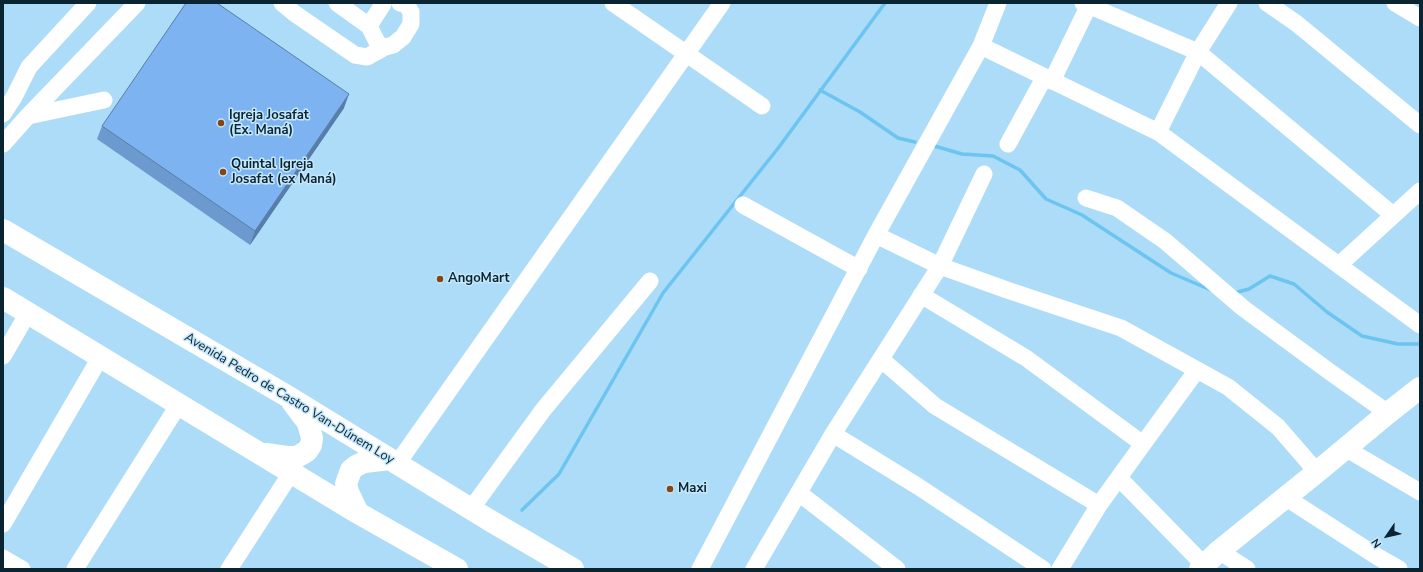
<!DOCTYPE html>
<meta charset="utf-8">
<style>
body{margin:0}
#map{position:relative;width:1423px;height:572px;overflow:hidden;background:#acdcf7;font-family:"Nunito Sans",sans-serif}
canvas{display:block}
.frame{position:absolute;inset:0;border:4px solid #0b2431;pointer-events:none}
.north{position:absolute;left:1367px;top:516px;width:40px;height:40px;-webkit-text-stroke:3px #c4e7fb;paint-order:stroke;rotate:236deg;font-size:11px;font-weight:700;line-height:16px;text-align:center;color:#0b2431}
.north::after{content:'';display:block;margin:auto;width:14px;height:18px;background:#0b2431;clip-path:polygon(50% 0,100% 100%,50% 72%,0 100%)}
</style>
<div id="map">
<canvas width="1423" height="572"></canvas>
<div class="frame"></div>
<div class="north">N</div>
</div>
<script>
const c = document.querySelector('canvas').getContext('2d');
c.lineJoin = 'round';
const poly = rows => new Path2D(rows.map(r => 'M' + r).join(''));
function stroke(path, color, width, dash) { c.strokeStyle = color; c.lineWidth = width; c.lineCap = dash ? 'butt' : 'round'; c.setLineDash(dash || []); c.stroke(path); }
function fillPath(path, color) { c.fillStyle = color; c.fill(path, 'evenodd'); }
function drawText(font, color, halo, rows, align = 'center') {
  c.font = font + ' "Nunito Sans",sans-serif'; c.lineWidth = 3; c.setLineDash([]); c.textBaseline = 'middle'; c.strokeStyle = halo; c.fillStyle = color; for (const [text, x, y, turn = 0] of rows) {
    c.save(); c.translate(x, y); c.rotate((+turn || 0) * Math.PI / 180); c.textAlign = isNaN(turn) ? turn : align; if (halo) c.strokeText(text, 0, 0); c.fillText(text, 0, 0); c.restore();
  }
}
const stream = poly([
 [820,90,860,112,898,138,915,142],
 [931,145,962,154,993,156,1020,170,1046,199,1082,215,1171,273,1211,290],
 [1234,293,1249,289,1270,276,1294,284,1327,312,1362,336,1398,344,1420,344],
 [522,510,559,474,663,293,779,147,885,3]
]);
const minor = poly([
 [282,3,294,13,355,55,367,57,385,47],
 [337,3,369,26,378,44,385,47,393,45,403,37,411,24,411,12,406,4,400,3],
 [613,3,762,106],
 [1083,3,1198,52,1393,215],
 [1267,3,1296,23,1420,125],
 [1395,3,1420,18],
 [369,26,383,4],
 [981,46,1158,132,1420,325],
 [1052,81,1089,5],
 [3,114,14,97,29,67,88,3],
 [28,116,104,100],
 [1158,132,1198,52,1229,3],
 [3,144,28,116,137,3],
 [1008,144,1044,78],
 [1086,198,1117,208,1165,241,1243,308,1330,372,1388,413],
 [743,205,859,269],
 [876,235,940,266,1007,290,1121,328,1228,387,1278,427,1317,472],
 [1339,265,1420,191],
 [921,295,1026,358,1143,444,1099,505,1060,569],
 [3,356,28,313],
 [882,360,935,406,1099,505],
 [833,434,919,487,1043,569],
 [1143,444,1197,370],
 [1345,448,1420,492],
 [397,464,722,3],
 [1119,478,1204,565],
 [799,493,897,569],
 [1285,497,1378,557,1399,569],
 [471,509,543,410,650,281],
 [3,524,101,356],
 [1219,551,1247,569],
 [3,558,22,569],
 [75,569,179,404],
 [229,569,291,473],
 [700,569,876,235,981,46,998,3],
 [754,569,833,434,940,266,984,174]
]);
const highway = poly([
 [3,230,287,396,489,520,573,569],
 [3,298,358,513,457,569],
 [266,454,287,457,297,457,307,451,311,445,312,438,308,423,293,403],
 [358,513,348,492,346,484,351,470,356,466,364,462,390,459],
 [1200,569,1219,551,1317,472,1388,413,1420,388]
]);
const wall = poly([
 [344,108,250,245,97,139,102,126]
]);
const shadedWall = poly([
 [349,94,344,108,250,245,255,231]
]);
const building = poly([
 [186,3,217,3,349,94,255,231,102,126,186,3]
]);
const markers = [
 [221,123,4,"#874512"],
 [223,172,4,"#874512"],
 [440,279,4,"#874512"],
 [670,489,4,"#874512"]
];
const poiNames = [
 ["Igreja Josafat",229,116],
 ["(Ex. Maná)",229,131],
 ["Quintal Igreja",231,165],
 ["Josafat (ex Maná)",231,180],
 ["AngoMart",448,279],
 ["Maxi",678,489]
];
const streetNames = [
 ["Avenida Pedro de Castro Van-Dúnem Loy",289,399,31]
];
stroke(stream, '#6cc4f1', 3.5);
stroke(minor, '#fff', 17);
stroke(highway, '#fff', 22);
fillPath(wall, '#6c9acf');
fillPath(shadedWall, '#587da9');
fillPath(building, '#7db3f1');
stroke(building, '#587da9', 1);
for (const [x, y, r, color] of markers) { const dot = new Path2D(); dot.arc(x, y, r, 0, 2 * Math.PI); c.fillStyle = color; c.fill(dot); stroke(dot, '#c4e7fb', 1.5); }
drawText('bold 13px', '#0b2431', '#c4e7fb', poiNames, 'left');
drawText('13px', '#0b2431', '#c4e7fb', streetNames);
</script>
